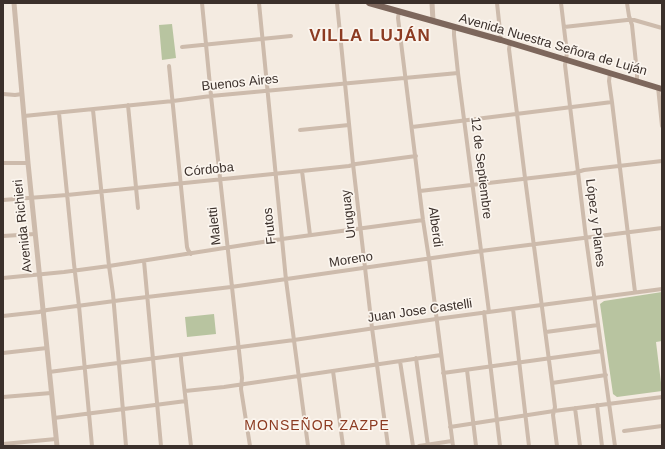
<!DOCTYPE html>
<meta charset="utf-8">
<style>
body{margin:0}
#map{position:relative;width:665px;height:449px;overflow:hidden;background:#f4ebe1;font-family:Helvetica,sans-serif}
canvas{display:block}
.frame{position:absolute;inset:0;border:4px solid #3b302b;pointer-events:none}
</style>
<div id="map">
<canvas width="665" height="449"></canvas>
<div class="frame"></div>
</div>
<script>
const c = document.querySelector('canvas').getContext('2d');
c.lineJoin = 'round';
function fillPath(path, color) { c.fillStyle = color; c.fill(path, 'evenodd'); }
const poly = rows => new Path2D(rows.map(r => 'M' + r).join(''));
function stroke(path, color, width, dash) { c.strokeStyle = color; c.lineWidth = width; c.lineCap = dash ? 'butt' : 'round'; c.setLineDash(dash || []); c.stroke(path); }
function drawText(font, color, halo, rows, align = 'center') {
  c.font = font + ' Helvetica,sans-serif'; c.lineWidth = 3.5; c.setLineDash([]); c.textBaseline = 'middle'; c.strokeStyle = halo; c.fillStyle = color; for (const [text, x, y, turn = 0] of rows) {
    c.save(); c.translate(x, y); c.rotate((+turn || 0) * Math.PI / 180); c.textAlign = isNaN(turn) ? turn : align; if (halo) c.strokeText(text, 0, 0); c.fillText(text, 0, 0); c.restore();
  }
}
const green = poly([
 [172,24,176,58,162,60,159,25],
 [662,292,662,341,656,342,662,391,617,397,613,394,600,304,604,301],
 [214,314,216,334,187,337,185,317]
]);
const minor = poly([
 [202,3,211,96,242,378,241,389,250,446],
 [259,3,286,280,308,446],
 [337,3,353,164,372,328,388,446],
 [497,3,501,40],
 [561,3,567,53,565,65,578,172,586,238,615,446],
 [627,3,629,16,632,25,637,73,637,81],
 [399,11,398,18,423,220,429,259,453,446],
 [454,27,454,35,458,73,489,312],
 [564,27,627,20,634,20,662,28],
 [510,43,509,49,525,178,552,383,555,407,553,415,557,446],
 [182,47,291,36],
 [169,66,187,247,188,250,191,254],
 [610,73,609,81,612,102,635,292],
 [658,87,662,126],
 [3,94,15,95,22,94],
 [128,105,138,208],
 [93,110,109,266,113,294,126,446],
 [59,113,74,264,79,306,92,446],
 [24,116,173,101,211,96,458,73],
 [412,127,612,102],
 [300,130,349,125],
 [3,163,28,163],
 [302,171,310,235],
 [420,191,574,173,584,170,662,161],
 [3,200,67,195,302,171,349,166,356,164,416,156],
 [3,236,35,234],
 [144,261,161,446],
 [3,278,64,272,109,266,282,239,423,220],
 [513,309,529,446],
 [484,312,500,446],
 [3,316,39,312,47,310,122,300,231,287,481,251,662,228],
 [546,332,598,325],
 [3,353,47,348],
 [181,356,181,360,191,446],
 [416,358,428,446],
 [400,361,413,446],
 [467,370,476,446],
 [333,371,343,446],
 [49,372,294,340,436,319,662,289],
 [443,373,602,351],
 [552,383,606,375],
 [185,391,224,387,441,355],
 [3,397,51,393],
 [597,405,602,446],
 [575,408,580,446],
 [54,418,186,401],
 [450,427,554,411,662,397],
 [624,431,662,426],
 [3,444,56,439],
 [419,446,452,441]
]);
const tertiary = poly([
 [14,3,28,163,57,446],
 [432,3,433,21]
]);
const primary = poly([
 [369,3,501,40,662,89]
]);
const streetNames = [
 ["Avenida Nuestra Señora de Luján",553,45,16],
 ["Buenos Aires",240,83,-6],
 ["12 de Septiembre",481,168,83],
 ["Córdoba",209,170,-6],
 ["Uruguay",349,214,-97],
 ["López y Planes",595,223,83],
 ["Avenida Richieri",23,226,-96],
 ["Maletti",215,226,-96],
 ["Frutos",270,226,-96],
 ["Alberdi",435,227,82],
 ["Moreno",351,260,-9],
 ["Juan Jose Castelli",420,311,-8]
];
const neighbourhoodNames = [
 ["MONSEÑOR ZAZPE",317,426]
];
const districtNames = [
 ["VILLA LUJÁN",370,36]
];
fillPath(green, '#b8c4a0');
stroke(minor, '#cdbbac', 4);
stroke(tertiary, '#cdbbac', 5);
stroke(primary, '#7d675c', 6);
drawText('13px', '#3b302b', '#fbf5ee', streetNames);
c.letterSpacing = '1px';
drawText('14px', '#8c3b22', '#fbf5ee', neighbourhoodNames);
c.letterSpacing = '0px';
c.letterSpacing = '1px';
drawText('bold 17px', '#8c3b22', '#fbf5ee', districtNames);
c.letterSpacing = '0px';
</script>
